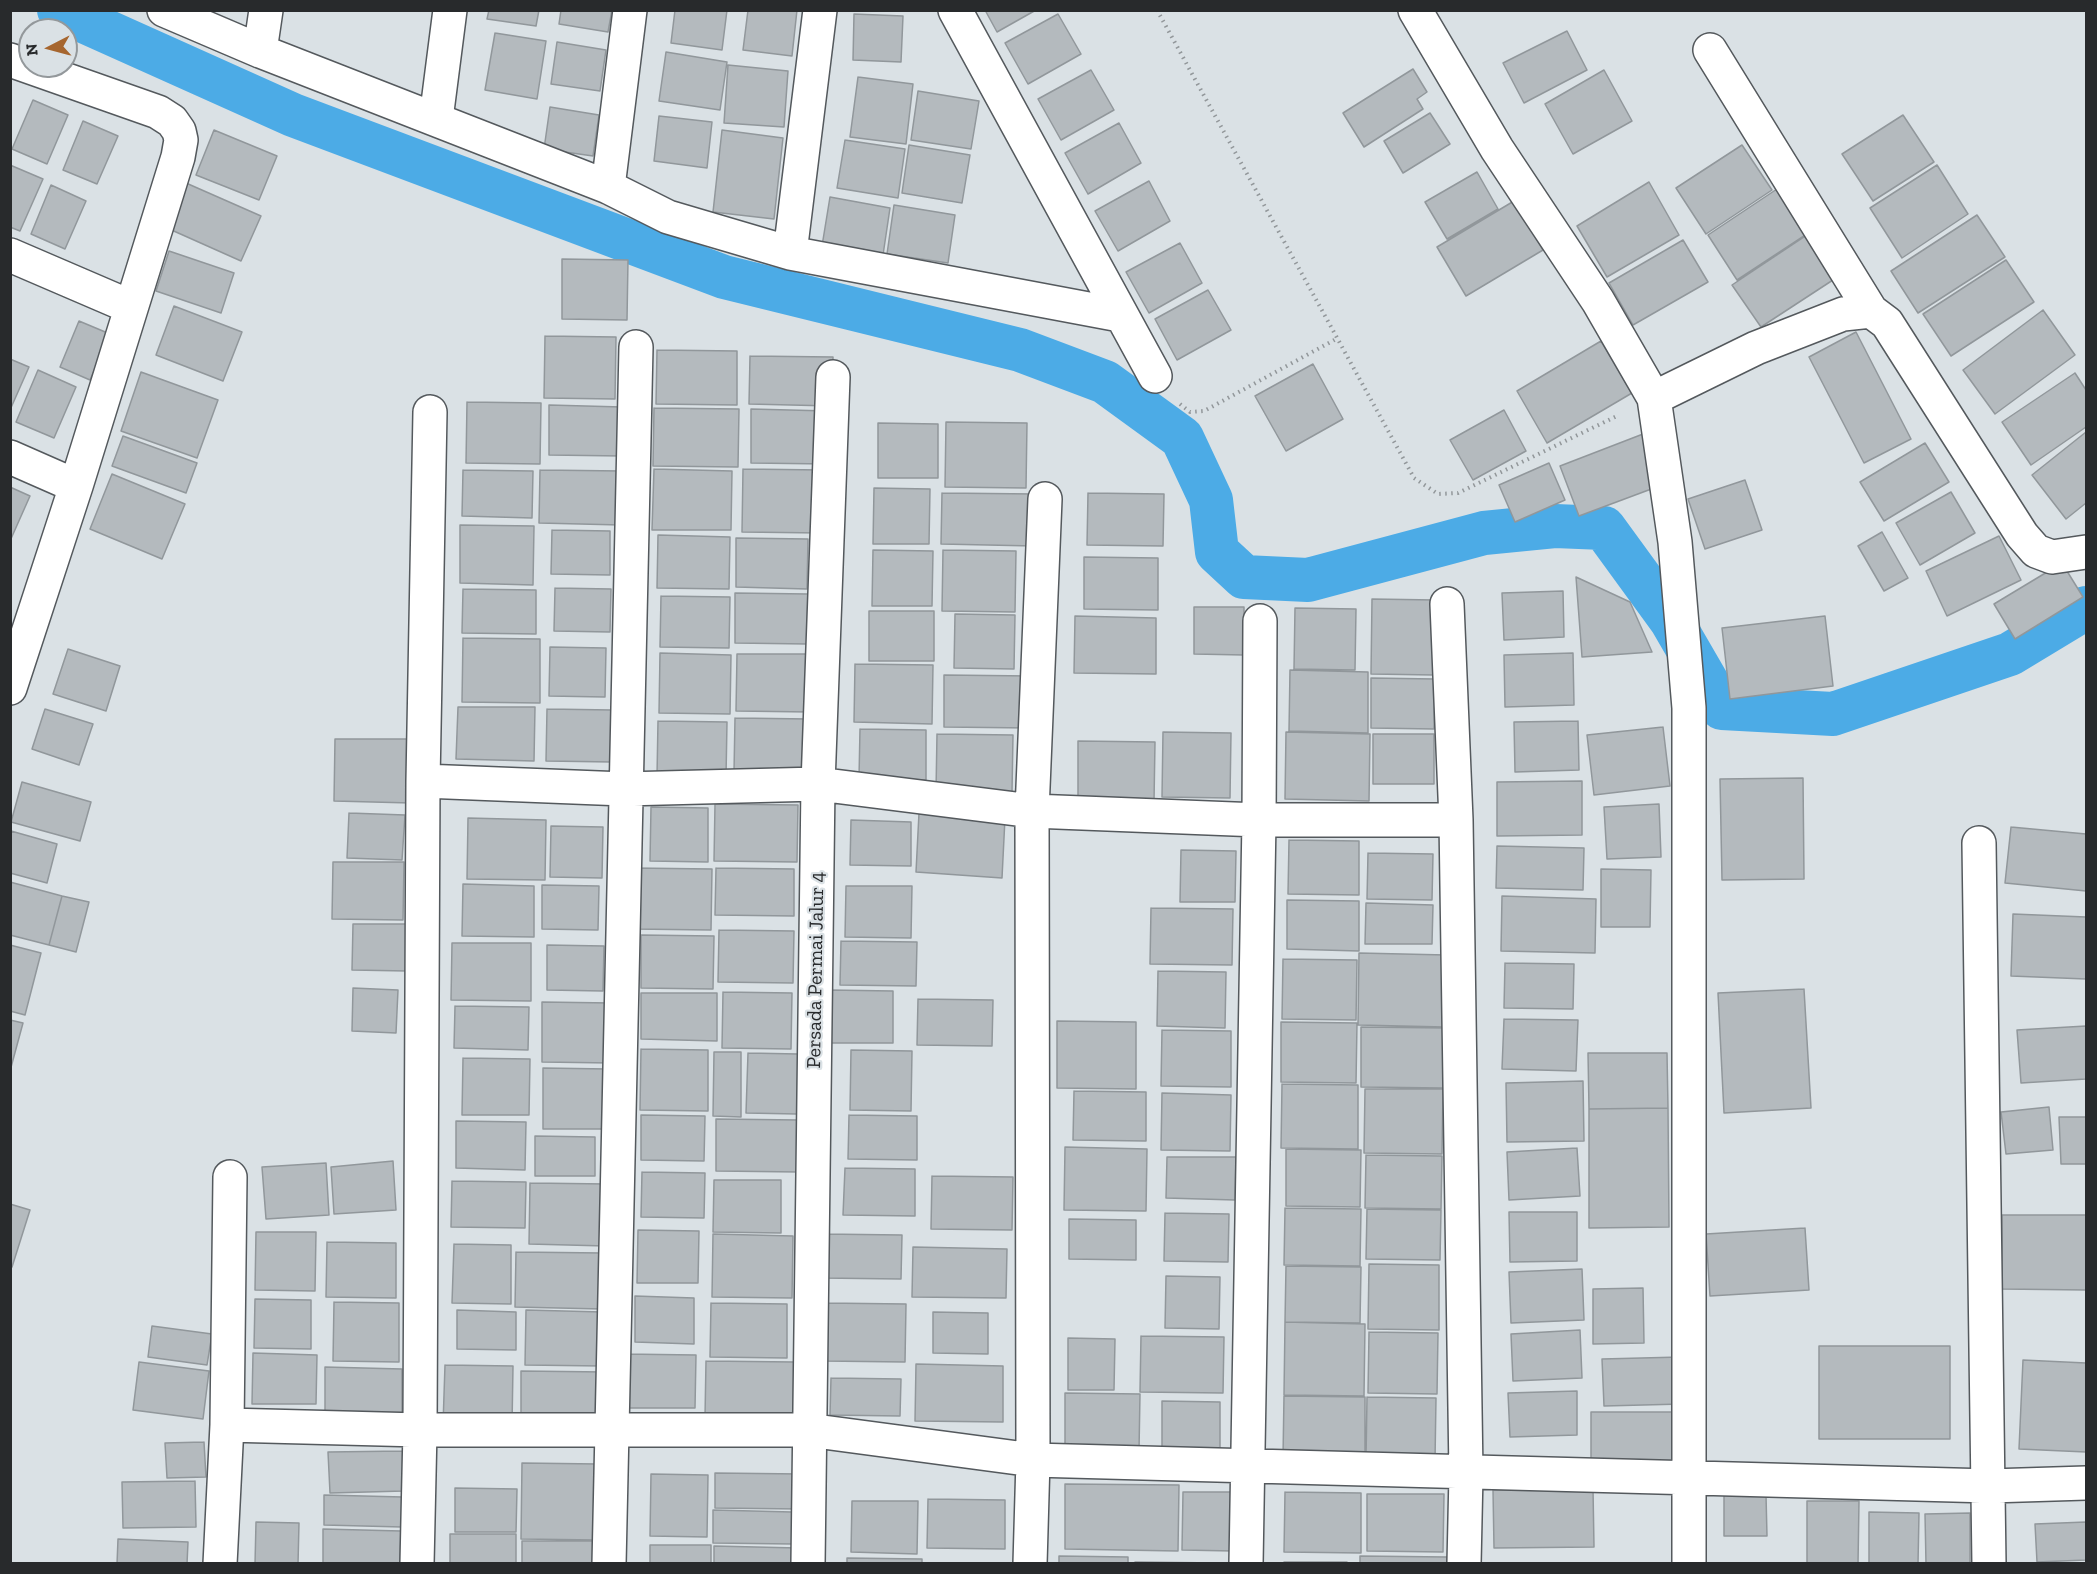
<!DOCTYPE html>
<style>
body{margin:0}
#map{position:relative;width:2097px;height:1574px;overflow:hidden;background:#dae1e5;font-family:"Zilla Slab",serif}
canvas{display:block}
.frame{position:absolute;inset:0;border:12px solid #282a2c;pointer-events:none}
.north{position:absolute;left:18px;top:18px;width:60px;height:60px;box-sizing:border-box;background:#dae1e5;border:2px solid #93989b;border-radius:50%;rotate:264deg;font-size:16px;font-weight:700;line-height:24px;text-align:center;color:#282a2c}
.north::after{content:'';display:block;margin:auto;width:21px;height:27px;background:#a6662f;clip-path:polygon(50% 0,100% 100%,50% 72%,0 100%)}
</style>
<div id="map">
<canvas width="2097" height="1574"></canvas>
<div class="frame"></div>
<div class="north">N</div>
</div>
<script>
const c = document.querySelector('canvas').getContext('2d');
c.lineJoin = 'round';
const poly = rows => new Path2D(rows.map(r => 'M' + r).join(''));
function stroke(path, color, width, dash) { c.strokeStyle = color; c.lineWidth = width; c.lineCap = dash ? 'butt' : 'round'; c.setLineDash(dash || []); c.stroke(path); }
function fillPath(path, color) { c.fillStyle = color; c.fill(path, 'evenodd'); }
function drawText(font, color, halo, rows, align = 'center') {
  c.font = font + ' "Zilla Slab",serif'; c.lineWidth = 4.5; c.setLineDash([]); c.textBaseline = 'middle'; c.strokeStyle = halo; c.fillStyle = color; for (const [text, x, y, turn = 0] of rows) {
    c.save(); c.translate(x, y); c.rotate((+turn || 0) * Math.PI / 180); c.textAlign = isNaN(turn) ? turn : align; if (halo) c.strokeText(text, 0, 0); c.fillText(text, 0, 0); c.restore();
  }
}
const canal = poly([
 [59,10,293,115,724,277,1020,350,1105,382,1182,438,1211,500,1217,552,1244,577,1308,580,1484,533,1555,526,1604,528,1671,620,1722,708,1833,714,2010,654,2086,608]
]);
const building = poly([
 [489,10,539,10,536,26,487,19,489,10],
 [561,10,612,10,608,32,559,24,561,10],
 [675,10,727,10,722,50,671,43,675,10],
 [748,10,797,10,792,56,743,50,748,10],
 [985,10,1036,10,997,32,985,10],
 [854,14,903,16,901,62,853,60,854,14],
 [1058,14,1081,54,1028,84,1005,43,1058,14],
 [1567,31,1587,70,1524,103,1503,63,1567,31],
 [495,33,546,41,537,99,485,90,495,33],
 [557,42,606,50,600,91,551,84,557,42],
 [666,52,727,62,720,110,659,101,666,52],
 [728,65,788,71,784,127,724,123,728,65],
 [1413,69,1427,92,1417,99,1423,109,1364,147,1343,113,1413,69],
 [1091,70,1114,110,1061,140,1038,99,1091,70],
 [1604,70,1632,121,1573,154,1545,104,1604,70],
 [858,77,913,84,906,144,850,137,858,77],
 [918,91,979,101,971,149,911,140,918,91],
 [33,100,68,115,47,164,12,149,33,100],
 [550,107,599,115,593,156,544,149,550,107],
 [1430,113,1450,144,1403,173,1384,141,1430,113],
 [1903,115,1934,162,1873,201,1842,154,1903,115],
 [659,116,712,122,707,168,654,161,659,116],
 [83,121,118,136,97,184,63,170,83,121],
 [1119,123,1141,163,1088,194,1065,153,1119,123],
 [214,130,277,156,259,200,196,175,214,130],
 [722,130,783,138,774,219,713,212,722,130],
 [845,140,905,149,898,198,837,188,845,140],
 [909,145,970,155,962,203,902,193,909,145],
 [1742,145,1772,190,1706,234,1676,188,1742,145],
 [10,165,43,179,20,231,10,227,10,165],
 [1937,165,1968,214,1902,258,1870,208,1937,165],
 [1477,172,1498,209,1447,239,1425,202,1477,172],
 [1149,181,1170,221,1118,251,1095,211,1149,181],
 [1649,182,1679,235,1607,277,1577,226,1649,182],
 [186,183,261,216,241,261,167,228,186,183],
 [51,185,86,201,65,249,31,234,51,185],
 [1777,189,1807,234,1737,280,1708,235,1777,189],
 [830,197,890,208,883,255,822,246,830,197],
 [1514,201,1543,250,1466,296,1437,247,1514,201],
 [894,205,955,215,948,263,887,254,894,205],
 [1977,215,2005,257,1918,313,1891,271,1977,215],
 [1807,235,1836,278,1761,327,1732,285,1807,235],
 [1683,240,1708,282,1633,325,1609,283,1683,240],
 [1180,243,1202,283,1149,313,1126,272,1180,243],
 [169,251,234,273,221,313,156,291,169,251],
 [562,259,628,260,627,320,562,319,562,259],
 [2006,260,2034,302,1951,356,1923,314,2006,260],
 [1208,290,1231,330,1177,360,1155,319,1208,290],
 [174,306,242,332,223,381,156,355,174,306],
 [2043,310,2075,355,1995,414,1963,370,2043,310],
 [79,321,110,334,90,380,60,367,79,321],
 [1856,332,1911,439,1864,463,1809,357,1856,332],
 [545,336,616,337,615,399,544,398,545,336],
 [1601,341,1632,393,1547,443,1517,391,1601,341],
 [657,350,737,351,737,405,656,404,657,350],
 [750,356,833,357,832,406,749,404,750,356],
 [10,359,29,367,10,410,10,359],
 [1313,364,1343,419,1286,451,1255,396,1313,364],
 [38,370,76,387,54,438,16,422,38,370],
 [141,372,218,400,197,458,121,431,141,372],
 [2075,373,2086,390,2086,427,2031,465,2002,422,2075,373],
 [467,402,541,403,540,464,466,463,467,402],
 [549,405,622,407,622,456,549,455,549,405],
 [654,408,739,409,738,467,653,466,654,408],
 [751,409,828,411,828,464,751,463,751,409],
 [1504,410,1526,451,1473,480,1450,440,1504,410],
 [946,422,1027,423,1026,488,945,487,946,422],
 [878,423,938,424,938,478,878,478,878,423],
 [2086,432,2086,503,2066,519,2032,475,2086,432],
 [1643,434,1662,485,1579,516,1560,466,1643,434],
 [123,436,197,463,186,493,112,466,123,436],
 [1925,443,1949,482,1884,521,1860,482,1925,443],
 [1549,463,1565,500,1515,522,1499,485,1549,463],
 [654,469,732,471,731,530,652,530,654,469],
 [743,469,822,470,821,533,742,532,743,469],
 [463,470,533,471,532,518,462,516,463,470],
 [540,470,622,471,621,525,539,523,540,470],
 [112,474,185,504,162,559,90,529,112,474],
 [1745,480,1762,530,1705,549,1688,499,1745,480],
 [10,487,30,496,10,541,10,487],
 [874,488,930,489,929,544,873,544,874,488],
 [1951,492,1975,533,1920,565,1896,523,1951,492],
 [942,493,1035,494,1034,546,941,544,942,493],
 [1088,493,1164,494,1163,546,1087,545,1088,493],
 [460,525,534,526,533,585,460,583,460,525],
 [552,530,610,531,610,575,551,574,552,530],
 [1882,532,1908,578,1884,591,1858,546,1882,532],
 [658,535,730,537,729,589,657,588,658,535],
 [1999,536,2021,580,1947,616,1926,571,1999,536],
 [736,538,808,539,807,589,736,587,736,538],
 [873,550,933,551,932,606,872,606,873,550],
 [943,550,1016,551,1015,612,942,611,943,550],
 [1084,557,1158,558,1158,610,1084,609,1084,557],
 [2062,563,2083,597,2015,639,1994,604,2062,563],
 [1576,577,1630,602,1652,652,1582,657,1576,577],
 [555,588,611,589,610,632,554,631,555,588],
 [463,589,536,590,536,634,462,633,463,589],
 [1563,591,1564,637,1504,640,1502,593,1563,591],
 [735,593,808,594,807,644,735,643,735,593],
 [661,596,730,597,729,648,660,647,661,596],
 [1372,599,1435,600,1434,675,1371,674,1372,599],
 [1194,607,1244,607,1244,655,1194,654,1194,607],
 [1295,608,1356,609,1355,670,1294,669,1295,608],
 [869,611,934,611,934,661,869,661,869,611],
 [955,614,1015,615,1014,669,954,668,955,614],
 [1075,616,1156,618,1156,674,1074,673,1075,616],
 [1825,616,1833,686,1730,699,1722,628,1825,616],
 [463,638,540,639,540,703,462,702,463,638],
 [550,647,606,648,605,697,549,696,550,647],
 [68,649,120,666,106,711,53,694,68,649],
 [660,653,731,655,730,714,659,713,660,653],
 [1573,653,1574,705,1505,707,1504,655,1573,653],
 [737,654,810,654,810,712,736,711,737,654],
 [855,664,933,665,932,724,854,722,855,664],
 [1290,670,1368,672,1368,733,1289,731,1290,670],
 [944,675,1031,676,1030,728,944,727,944,675],
 [1371,678,1435,679,1434,729,1371,728,1371,678],
 [458,707,535,707,534,761,456,759,458,707],
 [45,709,93,724,79,765,32,749,45,709],
 [547,709,612,710,612,762,546,761,547,709],
 [735,718,809,719,809,774,734,772,735,718],
 [658,721,727,722,726,777,657,776,658,721],
 [1578,721,1579,770,1515,772,1514,722,1578,721],
 [1663,727,1670,786,1594,795,1587,735,1663,727],
 [860,729,926,730,926,780,859,778,860,729],
 [1163,732,1231,733,1230,798,1162,797,1163,732],
 [1286,732,1370,734,1369,801,1285,799,1286,732],
 [937,734,1013,735,1012,792,936,791,937,734],
 [1373,734,1434,734,1434,784,1373,784,1373,734],
 [335,739,411,739,411,803,334,801,335,739],
 [1078,741,1155,742,1154,802,1078,801,1078,741],
 [1803,778,1804,879,1722,880,1720,779,1803,778],
 [1582,781,1582,835,1497,836,1497,782,1582,781],
 [22,782,91,802,80,841,11,822,22,782],
 [715,804,798,805,797,862,714,861,715,804],
 [1659,804,1661,857,1607,859,1604,807,1659,804],
 [651,807,708,808,708,862,650,861,651,807],
 [349,813,405,815,402,860,347,858,349,813],
 [919,813,1005,818,1002,878,916,872,919,813],
 [468,818,546,820,545,880,467,879,468,818],
 [851,820,911,822,911,866,850,865,851,820],
 [551,826,603,827,602,878,550,877,551,826],
 [2011,827,2086,834,2086,891,2005,883,2011,827],
 [11,831,57,844,47,883,10,873,11,831],
 [1289,840,1359,841,1359,895,1288,894,1289,840],
 [1497,846,1584,848,1583,890,1496,888,1497,846],
 [1181,850,1236,851,1235,902,1180,902,1181,850],
 [1368,853,1433,854,1432,900,1367,899,1368,853],
 [333,862,404,862,403,920,332,919,333,862],
 [633,868,712,869,711,930,633,929,633,868],
 [716,868,794,869,794,916,715,915,716,868],
 [1601,869,1651,870,1650,927,1601,927,1601,869],
 [10,882,62,896,49,945,10,935,10,882],
 [463,884,534,886,534,937,462,936,463,884],
 [542,885,599,886,598,930,542,929,542,885],
 [846,886,912,886,911,938,845,937,846,886],
 [62,896,89,902,76,952,49,945,62,896],
 [1502,896,1596,899,1595,953,1501,951,1502,896],
 [1287,900,1359,901,1359,951,1287,949,1287,900],
 [1366,903,1433,905,1432,944,1365,944,1366,903],
 [1151,908,1233,909,1232,965,1150,964,1151,908],
 [2013,914,2086,917,2086,979,2011,976,2013,914],
 [353,924,407,924,407,971,352,970,353,924],
 [719,930,794,931,793,983,718,982,719,930],
 [641,935,714,936,713,989,641,988,641,935],
 [841,941,917,942,916,986,840,985,841,941],
 [452,943,531,943,531,1001,451,1000,452,943],
 [10,945,41,953,25,1015,10,1011,10,945],
 [547,945,604,946,603,991,547,990,547,945],
 [1359,953,1446,955,1445,1027,1358,1025,1359,953],
 [1283,959,1357,960,1356,1020,1282,1019,1283,959],
 [1505,963,1574,964,1573,1009,1504,1008,1505,963],
 [1158,971,1226,972,1225,1028,1157,1026,1158,971],
 [353,988,398,990,396,1033,352,1031,353,988],
 [1804,989,1811,1108,1724,1113,1718,993,1804,989],
 [829,990,893,991,893,1043,829,1043,829,990],
 [723,992,792,993,791,1049,722,1048,723,992],
 [641,993,717,993,717,1041,641,1039,641,993],
 [918,999,993,1000,992,1046,917,1045,918,999],
 [542,1002,611,1003,611,1063,542,1062,542,1002],
 [455,1006,529,1007,528,1050,454,1048,455,1006],
 [1504,1019,1578,1020,1576,1071,1502,1069,1504,1019],
 [10,1020,23,1023,10,1071,10,1020],
 [1057,1021,1136,1022,1136,1089,1057,1088,1057,1021],
 [1281,1022,1357,1023,1356,1083,1281,1082,1281,1022],
 [2086,1026,2086,1079,2021,1083,2017,1030,2086,1026],
 [1361,1027,1446,1028,1444,1088,1361,1087,1361,1027],
 [1162,1030,1231,1031,1231,1087,1161,1086,1162,1030],
 [641,1049,708,1050,708,1111,640,1110,641,1049],
 [851,1050,912,1051,911,1111,850,1110,851,1050],
 [714,1052,741,1052,741,1117,713,1116,714,1052],
 [748,1053,798,1054,797,1114,746,1113,748,1053],
 [1588,1053,1667,1053,1668,1108,1589,1109,1588,1053],
 [463,1058,530,1059,529,1115,462,1115,463,1058],
 [543,1068,608,1069,607,1129,543,1129,543,1068],
 [1583,1081,1584,1141,1507,1142,1506,1083,1583,1081],
 [1282,1084,1358,1085,1358,1149,1281,1148,1282,1084],
 [1365,1089,1443,1089,1442,1154,1364,1153,1365,1089],
 [1074,1091,1146,1092,1146,1141,1073,1140,1074,1091],
 [1162,1093,1231,1095,1230,1151,1161,1150,1162,1093],
 [2049,1107,2053,1150,2006,1154,2001,1112,2049,1107],
 [1668,1108,1669,1227,1589,1228,1589,1109,1668,1108],
 [641,1115,705,1116,704,1161,641,1160,641,1115],
 [849,1115,917,1116,917,1160,848,1159,849,1115],
 [2059,1117,2086,1117,2086,1164,2061,1164,2059,1117],
 [716,1119,799,1120,799,1172,716,1171,716,1119],
 [456,1121,526,1122,525,1170,456,1168,456,1121],
 [535,1136,595,1137,595,1176,535,1176,535,1136],
 [1065,1147,1147,1149,1146,1211,1064,1210,1065,1147],
 [1577,1148,1580,1196,1509,1200,1507,1152,1577,1148],
 [1286,1149,1361,1150,1360,1207,1286,1206,1286,1149],
 [1366,1155,1442,1156,1441,1209,1365,1208,1366,1155],
 [1167,1157,1236,1157,1235,1200,1166,1198,1167,1157],
 [393,1161,396,1210,334,1214,331,1167,393,1161],
 [326,1163,329,1215,266,1219,262,1167,326,1163],
 [845,1168,915,1169,915,1216,843,1215,845,1168],
 [642,1172,705,1173,704,1218,641,1217,642,1172],
 [932,1176,1013,1177,1012,1230,931,1229,932,1176],
 [714,1180,781,1180,781,1233,713,1232,714,1180],
 [452,1181,526,1182,525,1228,451,1227,452,1181],
 [530,1183,607,1184,606,1246,529,1244,530,1183],
 [10,1204,30,1210,12,1267,10,1266,10,1204],
 [1285,1208,1361,1209,1360,1266,1284,1265,1285,1208],
 [1367,1209,1441,1210,1440,1260,1366,1259,1367,1209],
 [1509,1212,1577,1212,1577,1261,1510,1262,1509,1212],
 [1165,1213,1229,1214,1228,1262,1164,1261,1165,1213],
 [2002,1215,2086,1215,2086,1290,2002,1289,2002,1215],
 [1069,1219,1136,1220,1136,1260,1069,1259,1069,1219],
 [1805,1228,1809,1290,1710,1296,1706,1234,1805,1228],
 [638,1230,699,1231,698,1283,637,1283,638,1230],
 [256,1232,316,1232,315,1291,255,1290,256,1232],
 [713,1234,793,1236,792,1298,712,1297,713,1234],
 [822,1234,902,1235,901,1279,821,1278,822,1234],
 [327,1242,396,1243,396,1298,326,1297,327,1242],
 [454,1244,511,1245,511,1304,452,1303,454,1244],
 [913,1247,1007,1249,1006,1298,912,1297,913,1247],
 [516,1252,603,1253,602,1309,515,1307,516,1252],
 [1369,1264,1439,1265,1439,1330,1368,1329,1369,1264],
 [1286,1266,1361,1267,1360,1323,1285,1322,1286,1266],
 [1582,1269,1584,1320,1511,1323,1509,1272,1582,1269],
 [1166,1276,1220,1277,1219,1329,1165,1328,1166,1276],
 [1643,1288,1644,1343,1593,1344,1593,1289,1643,1288],
 [635,1296,694,1298,694,1344,635,1342,635,1296],
 [255,1299,311,1300,311,1349,254,1348,255,1299],
 [334,1302,399,1303,399,1362,333,1361,334,1302],
 [711,1303,787,1304,787,1358,710,1357,711,1303],
 [824,1303,906,1304,905,1362,823,1361,824,1303],
 [457,1310,516,1312,516,1350,457,1349,457,1310],
 [526,1310,602,1312,602,1366,525,1365,526,1310],
 [933,1312,988,1313,988,1354,933,1353,933,1312],
 [1285,1322,1365,1324,1364,1396,1284,1395,1285,1322],
 [152,1326,212,1334,207,1365,148,1357,152,1326],
 [1580,1330,1582,1378,1513,1381,1511,1334,1580,1330],
 [1369,1332,1438,1333,1437,1394,1368,1393,1369,1332],
 [1141,1336,1224,1337,1223,1393,1140,1392,1141,1336],
 [1068,1338,1115,1339,1114,1390,1068,1390,1068,1338],
 [1819,1346,1950,1346,1950,1439,1819,1439,1819,1346],
 [253,1353,317,1355,316,1404,252,1404,253,1353],
 [623,1354,696,1355,695,1408,622,1408,623,1354],
 [1681,1357,1682,1404,1604,1406,1602,1359,1681,1357],
 [2023,1360,2086,1363,2086,1452,2019,1449,2023,1360],
 [706,1361,794,1362,793,1418,705,1417,706,1361],
 [139,1362,209,1371,203,1419,133,1410,139,1362],
 [916,1364,1003,1366,1003,1422,915,1421,916,1364],
 [445,1365,513,1366,512,1426,443,1425,445,1365],
 [325,1367,402,1369,402,1421,325,1420,325,1367],
 [521,1371,605,1372,604,1424,521,1423,521,1371],
 [831,1378,901,1379,900,1416,830,1415,831,1378],
 [1577,1391,1577,1435,1510,1437,1508,1393,1577,1391],
 [1065,1393,1140,1394,1139,1451,1065,1450,1065,1393],
 [1284,1396,1365,1397,1365,1457,1283,1457,1284,1396],
 [1367,1397,1436,1398,1435,1461,1366,1460,1367,1397],
 [1162,1401,1220,1402,1220,1457,1162,1456,1162,1401],
 [1591,1412,1672,1412,1672,1463,1591,1463,1591,1412],
 [204,1442,206,1477,167,1478,165,1443,204,1442],
 [403,1451,404,1491,330,1493,328,1452,403,1451],
 [522,1463,598,1464,597,1540,521,1539,522,1463],
 [715,1473,801,1474,800,1509,715,1508,715,1473],
 [651,1474,708,1475,707,1537,650,1536,651,1474],
 [195,1481,196,1527,123,1528,122,1482,195,1481],
 [1065,1484,1179,1485,1178,1551,1065,1549,1065,1484],
 [455,1488,517,1489,516,1532,455,1532,455,1488],
 [1593,1489,1594,1547,1494,1548,1493,1490,1593,1489],
 [1183,1492,1234,1492,1233,1551,1182,1550,1183,1492],
 [1285,1492,1361,1493,1361,1553,1284,1552,1285,1492],
 [1367,1494,1444,1494,1443,1552,1367,1551,1367,1494],
 [1724,1494,1766,1495,1767,1536,1724,1536,1724,1494],
 [324,1495,403,1497,402,1527,324,1525,324,1495],
 [928,1499,1005,1500,1005,1549,927,1548,928,1499],
 [852,1501,918,1501,917,1554,851,1552,852,1501],
 [1807,1501,1859,1501,1858,1564,1807,1564,1807,1501],
 [713,1510,792,1512,792,1544,713,1543,713,1510],
 [1869,1512,1919,1513,1918,1564,1869,1564,1869,1512],
 [1970,1513,1970,1564,1926,1564,1925,1514,1970,1513],
 [256,1522,299,1523,298,1564,255,1564,256,1522],
 [2086,1522,2086,1560,2037,1562,2035,1524,2086,1522],
 [323,1529,401,1531,400,1564,323,1564,323,1529],
 [450,1534,516,1534,516,1564,450,1564,450,1534],
 [118,1539,188,1542,187,1564,117,1564,118,1539],
 [522,1541,606,1541,606,1564,522,1564,522,1541],
 [650,1545,711,1545,711,1564,650,1564,650,1545],
 [714,1546,798,1548,798,1564,714,1564,714,1546],
 [1059,1556,1128,1557,1128,1564,1059,1564,1059,1556],
 [1360,1556,1447,1557,1447,1564,1360,1564,1360,1556],
 [847,1558,922,1559,922,1564,847,1564,847,1558],
 [1135,1562,1219,1563,1219,1564,1135,1564,1135,1562],
 [1284,1562,1347,1562,1347,1564,1284,1564,1284,1562]
]);
const path = poly([
 [1157,10,1414,478,1438,494,1458,493,1619,415],
 [1180,404,1190,412,1204,411,1338,338]
]);
const minor = poly([
 [164,10,260,51,608,187,668,217,790,253,1120,315],
 [955,10,1155,376],
 [1415,10,1497,149,1598,301,1654,398,1675,542,1689,708,1689,1564],
 [1710,50,1871,311],
 [260,51,266,10],
 [10,60,158,112,172,121,179,131,181,140,178,157,76,486,10,688],
 [436,119,450,10],
 [608,187,630,10],
 [790,253,820,10],
 [10,255,131,307],
 [1654,398,1756,348,1843,314,1871,311,1887,323,2022,535,2036,551,2052,557,2086,552],
 [10,457,76,486],
 [1447,604,1456,820,1466,1474,1464,1564],
 [423,781,624,789,818,784,1032,811,1259,820,1456,820],
 [1979,843,1989,1564],
 [227,1425,420,1430,808,1430,1033,1460,1990,1486,2086,1483],
 [220,1564,227,1425,230,1177],
 [417,1564,420,1430,423,781,430,412],
 [609,1564,636,347],
 [808,1564,818,784,833,377],
 [1030,1564,1033,1460,1032,811,1045,499],
 [1246,1564,1259,820,1260,621]
]);
const streetNames = [
 ["Persada Permai Jalur 4",816,970,-89]
];
stroke(canal, '#4cabe6', 44);
fillPath(building, '#b4babe');
stroke(building, '#91979b', 1.5);
stroke(minor, '#54595d', 36);
stroke(path, '#92979a', 4, [1.5, 4.5]);
stroke(minor, '#fff', 33);
drawText('20px', '#282a2c', '#dae1e5', streetNames);
</script>
